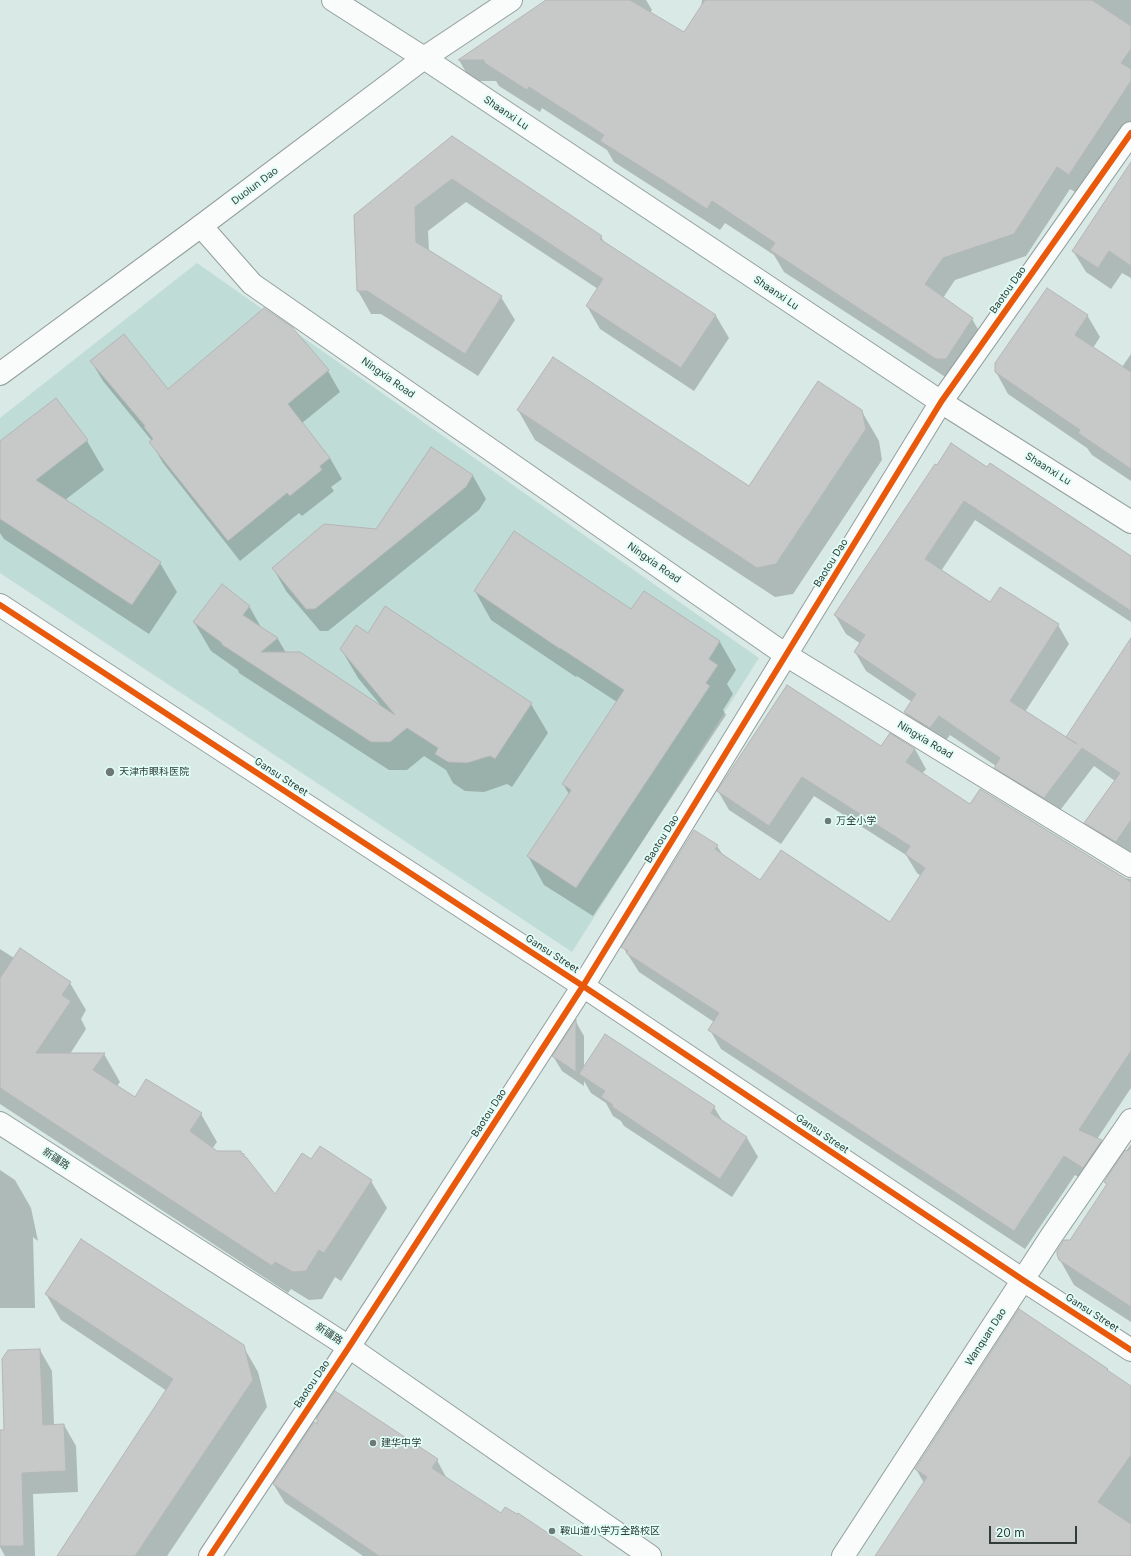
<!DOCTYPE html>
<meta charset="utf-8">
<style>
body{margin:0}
#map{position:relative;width:1131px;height:1556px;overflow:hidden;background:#d9e9e6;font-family:Inter,sans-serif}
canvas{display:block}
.scale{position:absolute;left:989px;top:1526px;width:88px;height:18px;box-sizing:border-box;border:2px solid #323d3a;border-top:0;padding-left:5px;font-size:12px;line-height:14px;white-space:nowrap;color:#323d3a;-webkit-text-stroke:3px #e0fdf6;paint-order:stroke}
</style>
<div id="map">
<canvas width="1131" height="1556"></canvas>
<div class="scale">20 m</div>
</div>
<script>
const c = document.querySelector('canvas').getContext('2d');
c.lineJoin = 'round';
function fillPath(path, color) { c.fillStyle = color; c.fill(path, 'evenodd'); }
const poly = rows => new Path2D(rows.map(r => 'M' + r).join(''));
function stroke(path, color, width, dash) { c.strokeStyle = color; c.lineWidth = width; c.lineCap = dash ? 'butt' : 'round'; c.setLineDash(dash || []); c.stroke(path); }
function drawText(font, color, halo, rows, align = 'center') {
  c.font = font + ' Inter,"Noto Sans SC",sans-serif'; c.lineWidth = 3.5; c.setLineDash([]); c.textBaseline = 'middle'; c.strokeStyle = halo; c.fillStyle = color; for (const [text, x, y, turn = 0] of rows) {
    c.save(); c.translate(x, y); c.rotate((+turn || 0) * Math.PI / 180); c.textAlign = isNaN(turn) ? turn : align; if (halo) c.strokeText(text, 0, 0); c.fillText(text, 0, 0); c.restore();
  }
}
const green = poly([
 [197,263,759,658,572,952,0,573,0,418]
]);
const shadow = poly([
 [548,0,646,0,652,10,650,13,684,34,701,8,702,0,1131,0,1131,122,1082,196,1070,189,1026,256,955,280,943,298,972,319,985,341,950,380,784,272,774,255,725,223,720,230,614,162,607,150,542,108,540,112,499,86,496,81,471,81,459,60],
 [452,137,601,237,605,243,716,316,729,338,694,391,600,329,587,306,598,289,466,202,428,231,429,251,501,297,515,320,478,376,381,314,371,314,358,291,355,216],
 [1131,183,1131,278,1122,273,1111,289,1086,272,1073,251],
 [1087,315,1100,337,1093,348,1122,367,1131,354,1131,481,1092,455,1087,448,1008,394,996,372],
 [91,361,168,390,328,371,340,392,302,423,330,458,342,479,331,487,334,491,302,516,299,513,240,561,163,463,151,442,152,441,103,381],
 [55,400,87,441,104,470,65,500,160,563,177,592,149,634,4,539,0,533,0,443],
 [518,410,749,487,861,410,879,441,882,460,793,594,775,597,535,440],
 [431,448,473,476,486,499,479,510,328,631,320,631,286,591,273,568,376,530],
 [988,468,1131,558,1131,622,975,520,941,571,991,603,1058,625,1069,644,1025,712,1069,741,1131,640,1131,863,1097,842,1086,823,1115,781,1094,766,1055,817,1006,787,995,768,996,766,950,735,941,747,916,732,905,712,912,702,866,671,855,652,861,644,846,634,835,615],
 [475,591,632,610,644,592,720,642,736,670,727,684,733,694,723,710,726,715,593,916,544,885,528,856,569,794,563,784,617,702,577,676,576,677,491,620],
 [249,606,262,629,278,639,286,653,382,707,358,678,341,649,368,634,531,704,548,733,512,787,507,784,484,792,465,791,453,783,446,770,424,756,407,770,389,770,239,673,238,670,211,651,194,622],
 [881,747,915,749,926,769,922,774,971,805,981,790,1124,878,1131,879,1131,1088,1097,1139,1101,1141,1112,1160,1094,1187,1075,1175,1025,1249,721,1049,710,1030,714,1022,639,972,623,947,717,846,723,855,760,882,890,923,921,876,917,873,906,855,814,796,781,844,729,810,718,791],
 [0,949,14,958,70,983,86,1010,81,1019,86,1029,70,1054,104,1054,120,1082,117,1086,135,1098,201,1114,217,1142,212,1149,217,1152,243,1155,275,1196,311,1160,371,1181,387,1208,341,1281,335,1277,322,1299,309,1300,291,1289,288,1293,0,1104],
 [576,1022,584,1036,584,1068,714,1107,723,1122,747,1138,758,1157,732,1197,624,1126,621,1121,613,1116,606,1103,591,1093,584,1081,584,1086,562,1071,553,1056],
 [1131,1144,1131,1322,1074,1285,1060,1260,1107,1185,1105,1182],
 [0,1170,15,1180,31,1208,38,1241,33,1237,35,1308,0,1308],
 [46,1294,243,1346,258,1372,267,1407,167,1556,59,1556,167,1391,61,1320],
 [40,1350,52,1371,54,1425,64,1425,76,1446,78,1492,33,1494,35,1556,5,1556,0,1547,0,1474,6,1474],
 [1131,1387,1131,1556,876,1556,924,1483,916,1469],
 [315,1423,318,1425,437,1460,447,1479,568,1556,363,1556,285,1503,274,1485]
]);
const building = poly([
 [546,0,630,0,684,32,705,0,1092,0,1131,26,1131,49,1121,63,1131,69,1131,81,1069,175,1057,167,1014,234,943,258,925,284,973,318,946,359,936,359,770,250,775,243,712,201,707,209,667,183,600,141,604,135,529,87,527,90,486,64,484,62,484,60,458,60,546,0],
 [452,136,602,236,600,239,716,315,681,368,586,306,603,279,452,179,415,207,416,242,502,296,465,354,367,291,357,291,354,215,452,136],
 [1131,162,1131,266,1109,251,1098,268,1072,251,1131,162],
 [1047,288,1088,315,1075,335,1131,372,1131,469,1078,433,1080,430,995,372,995,363,1047,288],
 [264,308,292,327,329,370,288,404,330,458,320,466,322,470,290,496,287,493,228,541,149,442,153,439,144,427,145,426,90,361,124,334,168,389,264,308],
 [553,357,749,486,818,381,862,410,866,429,776,564,757,568,517,410,553,357],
 [56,398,88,440,36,480,161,562,132,605,0,519,0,441,56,398],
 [951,443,987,467,990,463,1131,556,1131,611,964,501,925,559,990,602,1000,587,1059,624,1010,701,1077,744,1066,737,1131,638,1131,820,1116,842,1084,823,1120,773,1082,748,1044,798,994,768,1000,758,939,716,930,728,904,712,916,694,854,652,865,635,834,615,935,464,937,465,951,443],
 [431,447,473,475,466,487,315,609,306,609,272,568,324,524,376,529,431,447],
 [514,531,631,609,644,591,720,641,709,659,718,665,706,683,710,686,576,888,527,856,571,790,562,784,624,690,560,648,560,649,474,591,514,531],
 [222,584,250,606,243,615,278,638,261,652,300,652,395,715,340,649,356,625,368,633,385,606,532,703,495,759,490,756,467,763,448,762,435,754,438,748,407,728,390,742,371,742,221,644,222,643,193,622,222,584],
 [787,685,881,746,890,733,915,749,906,762,970,804,980,789,1131,882,1131,1051,1079,1130,1102,1140,1083,1168,1064,1156,1014,1231,708,1030,719,1013,626,953,628,951,621,947,694,830,718,845,715,849,760,880,781,850,890,922,925,868,905,854,910,846,802,777,769,826,717,791,787,685],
 [20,948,71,982,62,995,71,1001,36,1053,105,1053,93,1070,135,1097,146,1079,202,1113,190,1131,217,1151,241,1151,241,1153,244,1154,244,1157,246,1157,275,1194,302,1153,311,1159,320,1146,372,1180,324,1253,319,1250,306,1271,293,1272,275,1262,272,1266,0,1088,0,978,20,948],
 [576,1020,576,1072,552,1056,576,1020],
 [605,1034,715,1106,711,1113,747,1137,720,1179,611,1106,613,1105,601,1097,605,1091,579,1074,605,1034],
 [1131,1147,1131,1307,1059,1260,1057,1254,1057,1251,1064,1240,1070,1240,1107,1184,1104,1182,1125,1150,1128,1151,1131,1147],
 [81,1239,244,1345,253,1380,135,1556,57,1556,173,1379,45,1294,81,1239],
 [1019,1309,1108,1369,1107,1370,1131,1386,1131,1455,1098,1502,1131,1524,1131,1556,875,1556,927,1477,915,1469,1019,1309],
 [40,1349,43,1425,64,1424,66,1471,22,1473,24,1546,0,1546,0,1430,4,1430,2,1359,8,1350,40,1349],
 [335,1391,438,1459,432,1468,501,1513,505,1507,517,1514,518,1513,582,1556,379,1556,273,1484,314,1422,317,1424,317,1417,335,1391]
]);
const street = poly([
 [201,226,252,284,786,655,1131,866],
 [0,1123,349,1347,650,1556],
 [210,1556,349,1347,583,986,941,402,1131,133]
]);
const secondary = poly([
 [333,0,424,58,941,402,1131,522],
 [0,374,201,226,424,58,511,0],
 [0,605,583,986,1023,1280,1131,1350],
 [843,1556,1052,1235,1131,1120]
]);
const cycleway = poly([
 [0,605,583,986,1023,1280,1131,1350],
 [210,1556,349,1347,583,986,941,402,1131,133]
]);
const markers = [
 [110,772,5,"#6c7976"],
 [828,821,4,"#6c7976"],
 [373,1443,4,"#6c7976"],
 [552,1531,4,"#6c7976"]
];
const streetNames = [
 ["Shaanxi Lu",506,113,34],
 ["Duolun Dao",255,186,-37],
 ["Baotou Dao",1008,290,-55],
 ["Shaanxi Lu",776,293,34],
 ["Ningxia Road",388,378,35],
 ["Shaanxi Lu",1048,469,32],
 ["Ningxia Road",654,563,35],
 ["Baotou Dao",831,563,-58],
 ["Ningxia Road",925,740,31],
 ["Gansu Street",281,777,33],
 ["Baotou Dao",662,839,-58],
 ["Gansu Street",552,954,33],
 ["Baotou Dao",489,1113,-57],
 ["Gansu Street",822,1134,34],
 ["新疆路",56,1159,33],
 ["Gansu Street",1092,1313,33],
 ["新疆路",329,1334,33],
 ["Wanquan Dao",986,1337,-57],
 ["Baotou Dao",312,1384,-56]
];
const poiNames = [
 ["天津市眼科医院",119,772],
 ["万全小学",836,821],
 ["建华中学",381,1443],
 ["鞍山道小学万全路校区",560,1531]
];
fillPath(green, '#c0dcd6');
fillPath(shadow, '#0003');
fillPath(building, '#c6c9c8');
stroke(building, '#b4b6b6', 1);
stroke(street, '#939f9c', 24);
stroke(secondary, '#939f9c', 24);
stroke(street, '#f9fcfb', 22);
stroke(secondary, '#f9fcfb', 22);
stroke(cycleway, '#e8590c', 6);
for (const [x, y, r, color] of markers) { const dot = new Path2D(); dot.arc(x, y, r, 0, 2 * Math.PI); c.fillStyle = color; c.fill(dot); stroke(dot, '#e0fdf6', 1.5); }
drawText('10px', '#323d3a', '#e0fdf6', streetNames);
drawText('10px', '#323d3a', '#e0fdf6', poiNames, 'left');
</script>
